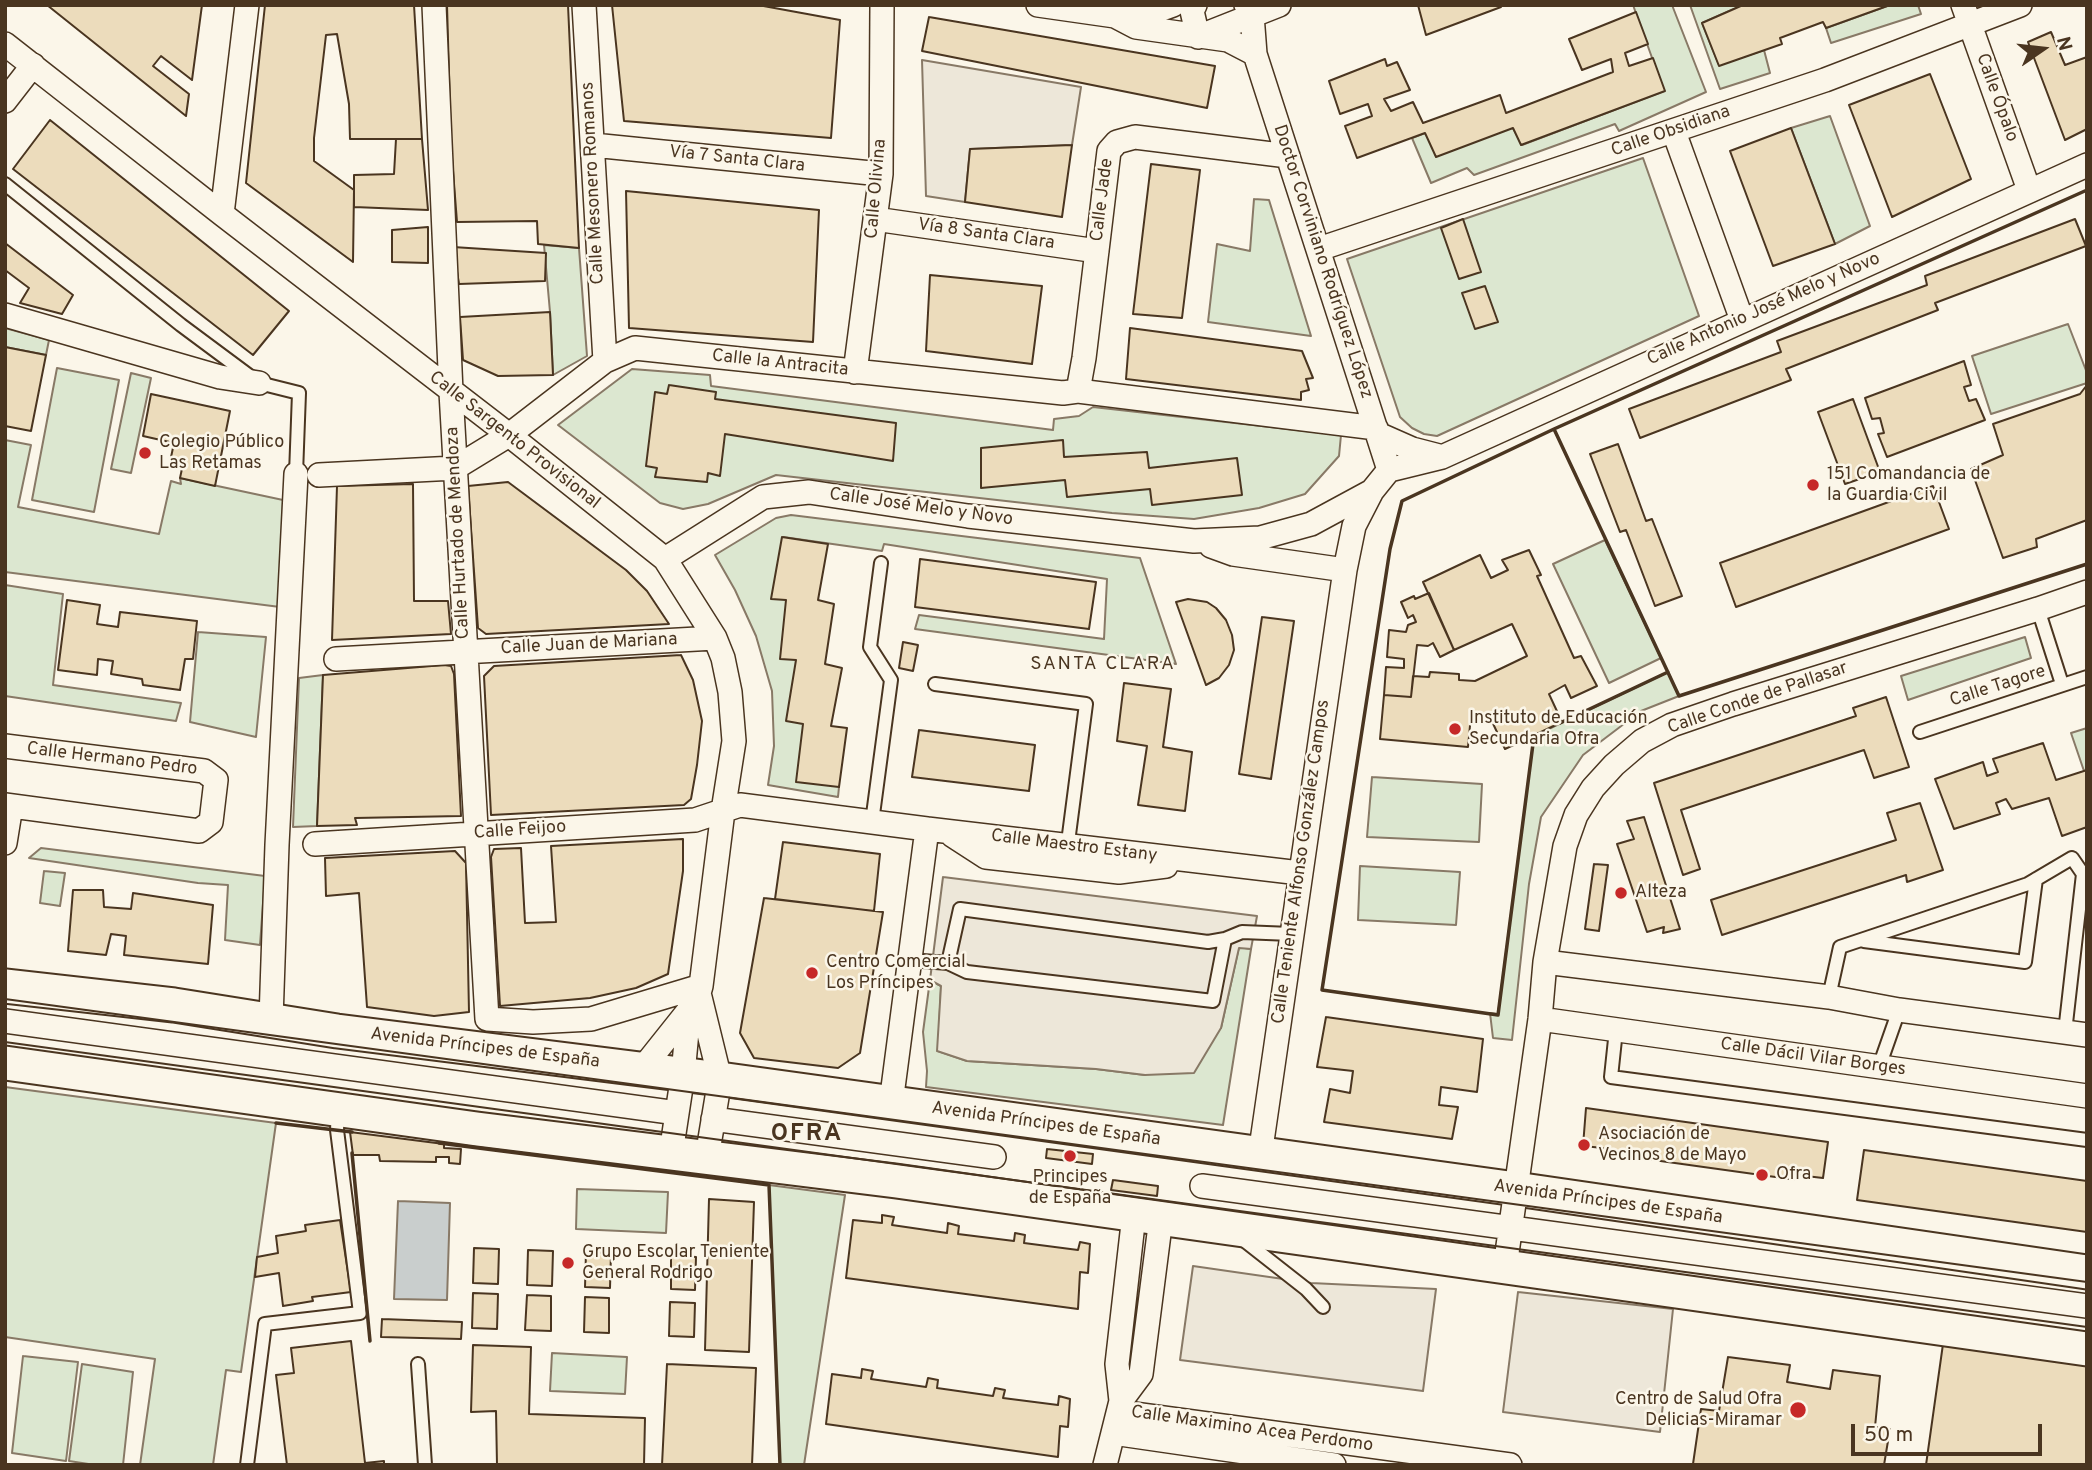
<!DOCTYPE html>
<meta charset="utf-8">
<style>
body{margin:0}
#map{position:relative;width:2092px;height:1470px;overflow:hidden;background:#fbf6e9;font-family:Overpass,sans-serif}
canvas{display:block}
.frame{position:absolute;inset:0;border:7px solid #4a3520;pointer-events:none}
.north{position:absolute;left:2008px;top:14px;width:70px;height:70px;-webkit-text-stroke:5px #fbf6e9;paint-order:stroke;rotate:76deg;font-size:19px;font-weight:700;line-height:28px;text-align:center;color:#4a3520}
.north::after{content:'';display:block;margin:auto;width:24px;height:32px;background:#4a3520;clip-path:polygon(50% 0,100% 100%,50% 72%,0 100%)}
.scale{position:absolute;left:1851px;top:1424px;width:191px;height:32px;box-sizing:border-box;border:4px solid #4a3520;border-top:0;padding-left:9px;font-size:21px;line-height:24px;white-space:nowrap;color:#4a3520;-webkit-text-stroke:5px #fbf6e9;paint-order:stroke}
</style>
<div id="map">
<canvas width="2092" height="1470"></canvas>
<div class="frame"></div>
<div class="north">N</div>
<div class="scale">50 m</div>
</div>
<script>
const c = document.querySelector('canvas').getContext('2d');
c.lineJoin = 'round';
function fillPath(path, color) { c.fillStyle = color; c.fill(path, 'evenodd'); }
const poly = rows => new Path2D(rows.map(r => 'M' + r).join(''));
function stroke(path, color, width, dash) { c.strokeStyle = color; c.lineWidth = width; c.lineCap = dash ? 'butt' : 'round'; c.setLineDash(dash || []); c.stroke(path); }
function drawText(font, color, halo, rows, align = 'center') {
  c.font = font + ' Overpass,sans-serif'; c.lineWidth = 5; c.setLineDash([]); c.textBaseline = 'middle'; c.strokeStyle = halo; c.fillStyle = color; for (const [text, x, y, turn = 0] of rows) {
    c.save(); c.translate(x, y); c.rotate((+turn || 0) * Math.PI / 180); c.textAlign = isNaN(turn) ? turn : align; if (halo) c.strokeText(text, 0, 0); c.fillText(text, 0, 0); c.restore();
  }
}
const green = poly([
 [1633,5,1672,5,1706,92,1619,131,1615,124,1474,175,1467,168,1431,183,1412,138,1425,133,1513,128,1522,145,1664,91,1633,5],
 [1690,5,1743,5,1702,23,1719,65,1764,50,1770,73,1720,89,1690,5],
 [1890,5,1918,5,1921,14,1831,43,1826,28,1890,5],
 [1830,116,1870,226,1835,244,1791,128,1830,116],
 [1643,158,1699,316,1437,436,1424,434,1412,428,1400,417,1347,259,1643,158],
 [1254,199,1269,200,1311,336,1208,322,1217,244,1250,251,1254,199],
 [544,245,579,248,587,356,553,375,550,312,544,245],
 [2068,324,2087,373,2087,383,1991,414,1972,356,2068,324],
 [5,328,49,340,46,355,5,347,5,328],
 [57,368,119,380,94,512,32,500,57,368],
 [632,369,710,375,711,386,1053,430,1054,419,1079,416,1093,407,1341,435,1339,456,1305,494,1259,508,1194,519,1112,513,776,475,708,504,683,509,660,503,558,425,632,369],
 [131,373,151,378,131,473,111,469,131,373],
 [5,440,31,445,18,507,159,534,171,481,181,484,180,478,283,500,280,607,5,572,5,440],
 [791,515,1140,558,1176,664,915,629,919,615,1104,639,1107,579,884,544,882,551,783,537,796,660,839,787,838,797,768,785,774,746,772,691,756,636,735,590,715,555,776,518,791,515],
 [1605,540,1661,658,1609,683,1553,564,1605,540],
 [5,585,63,594,53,685,181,703,176,721,5,696,5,585],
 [198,632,266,637,256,737,190,722,198,632],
 [2025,637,2031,658,1908,700,1901,676,2025,637],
 [1668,672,1679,696,1641,711,1583,755,1541,817,1529,884,1512,1040,1493,1038,1490,1013,1498,1014,1534,736,1668,672],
 [323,675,317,826,293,827,299,678,323,675],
 [2087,728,2087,770,2084,771,2071,733,2087,728],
 [1372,777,1482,784,1479,842,1367,837,1372,777],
 [41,848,265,876,260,945,225,940,228,885,198,883,29,858,41,848],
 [1360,866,1460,872,1456,925,1358,920,1360,866],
 [44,871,65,873,60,906,40,903,44,871],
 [1239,947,1251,949,1223,1125,926,1087,927,1071,923,1032,930,980,941,986,938,1051,967,1061,1096,1069,1145,1075,1221,1028,1239,947],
 [5,1087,276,1123,241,1372,226,1370,213,1465,140,1465,155,1359,5,1337,5,1087],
 [769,1185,845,1195,804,1465,780,1465,769,1185],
 [577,1189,668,1192,666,1233,576,1229,577,1189],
 [552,1353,627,1357,625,1394,550,1391,552,1353],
 [23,1356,78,1362,66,1461,12,1453,23,1356],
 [82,1364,133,1372,123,1465,95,1465,69,1461,82,1364]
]);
const parking = poly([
 [922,60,1081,87,1072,145,970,149,965,202,926,196,922,60],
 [943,877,1257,916,1251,949,1239,948,1221,1028,1194,1073,1145,1075,1096,1069,967,1061,937,1051,941,986,930,980,943,877],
 [1193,1266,1311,1283,1436,1289,1423,1391,1180,1360,1193,1266],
 [1518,1292,1673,1309,1660,1432,1503,1412,1518,1292]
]);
const water = poly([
 [398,1201,450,1203,447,1300,394,1299,398,1201]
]);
const building = poly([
 [47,5,202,5,192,80,161,56,153,66,189,94,186,116,47,5],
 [265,5,414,5,422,139,350,139,349,104,337,34,326,35,314,138,314,161,354,190,353,262,246,183,265,5],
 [447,5,568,5,579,248,538,244,537,221,457,222,451,145,447,5],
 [612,5,758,5,840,20,831,138,624,121,612,5],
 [1418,5,1501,5,1501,7,1426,35,1418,5],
 [1743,5,1890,5,1826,28,1823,22,1780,38,1782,44,1719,66,1702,23,1743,5],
 [1636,12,1648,44,1625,53,1629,66,1653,58,1665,91,1521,145,1513,128,1436,157,1425,133,1357,158,1345,126,1372,116,1368,104,1340,114,1329,81,1385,59,1387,66,1397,62,1410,90,1384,99,1391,111,1413,102,1423,123,1500,95,1506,113,1613,72,1611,59,1582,70,1569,39,1636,12],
 [929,17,1215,66,1207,108,922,51,929,17],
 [2051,32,2065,65,2087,57,2087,129,2065,140,2028,42,2051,32],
 [1930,74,1971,179,1892,217,1849,105,1930,74],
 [50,120,289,311,253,355,13,169,50,120],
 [1791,128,1835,244,1773,266,1730,151,1791,128],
 [396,139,422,139,428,210,354,207,354,175,394,174,396,139],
 [1072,145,1062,217,965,202,970,149,1072,145],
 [1151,164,1200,170,1182,318,1133,314,1151,164],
 [626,191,819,210,813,342,629,328,626,191],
 [1463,219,1481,272,1459,279,1441,228,1463,219],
 [2075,219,2086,246,1935,303,1938,310,1786,369,1791,380,1640,438,1629,409,1781,352,1777,341,1927,285,1925,276,2075,219],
 [428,227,428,263,392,262,392,230,428,227],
 [5,243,73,295,62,314,20,303,29,288,5,270,5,243],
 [453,247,546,253,545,281,459,284,453,247],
 [930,275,1042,286,1032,364,926,351,930,275],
 [1485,286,1498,322,1475,329,1462,293,1485,286],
 [550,312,553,375,498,376,463,360,460,317,550,312],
 [1130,328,1302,351,1313,378,1306,379,1309,390,1301,392,1301,400,1126,379,1130,328],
 [5,347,46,355,31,431,5,426,5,347],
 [1964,361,1971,385,1964,387,1969,401,1976,399,1985,420,1887,457,1878,434,1884,433,1880,418,1872,419,1865,398,1964,361],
 [669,385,716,392,715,399,896,423,893,461,725,434,720,476,708,473,707,482,655,477,657,468,646,466,655,392,667,394,669,385],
 [2087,385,2087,520,2036,539,2037,547,2003,558,1971,469,2003,455,1993,424,2080,394,2087,385],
 [151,394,230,411,215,486,180,478,183,464,170,462,174,443,143,436,151,394],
 [1853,399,1880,472,1845,484,1818,412,1853,399],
 [1063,440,1064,457,1147,452,1149,468,1237,458,1242,495,1152,505,1150,489,1067,497,1065,480,981,488,981,448,1063,440],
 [1618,444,1646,521,1652,519,1682,596,1655,606,1626,530,1620,532,1590,454,1618,444],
 [508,482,626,570,647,591,669,624,486,634,478,628,468,486,508,482],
 [413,484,414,601,448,601,451,634,332,640,337,486,413,484],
 [1933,486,1949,529,1736,607,1720,563,1933,486],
 [782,537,828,544,818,600,834,604,825,664,842,668,831,726,847,728,839,787,796,782,803,724,786,721,796,660,780,659,786,600,771,599,782,537],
 [1529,550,1541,575,1537,576,1574,658,1581,656,1597,686,1571,698,1565,685,1549,694,1562,722,1505,749,1488,713,1481,718,1471,715,1468,747,1380,739,1384,695,1411,697,1413,676,1429,677,1430,672,1459,674,1459,680,1475,681,1527,656,1512,624,1454,650,1423,582,1480,555,1491,578,1508,570,1502,560,1529,550],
 [920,559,1096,582,1089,629,915,607,920,559],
 [1429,593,1454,650,1440,657,1433,643,1428,646,1417,645,1411,697,1384,695,1386,667,1404,668,1404,659,1387,657,1389,630,1406,632,1408,625,1416,622,1413,615,1408,618,1401,602,1414,596,1415,599,1429,593],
 [1188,599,1207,602,1216,608,1226,620,1232,635,1234,650,1229,665,1219,678,1206,685,1176,602,1188,599],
 [67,600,100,605,97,624,118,627,120,612,197,621,193,659,185,659,180,690,143,685,142,679,111,674,113,661,98,659,97,675,58,670,67,600],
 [1262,617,1294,621,1271,779,1239,774,1262,617],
 [903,642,918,645,913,671,899,668,903,642],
 [681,655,693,680,702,721,697,765,691,799,684,805,491,815,484,676,494,666,681,655],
 [444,665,451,666,454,674,461,816,355,818,357,825,317,826,323,675,444,665],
 [1124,683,1171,689,1163,747,1192,752,1185,811,1138,805,1147,746,1117,741,1124,683],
 [1886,697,1909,767,1874,778,1864,750,1681,810,1700,869,1683,875,1654,783,1856,716,1853,708,1886,697],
 [919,730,1035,745,1029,791,912,777,919,730],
 [2043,743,2056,780,2087,770,2087,827,2062,836,2049,798,2012,809,2006,799,1996,803,2000,814,1954,829,1935,779,1983,762,1987,776,1998,772,1993,759,2043,743],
 [1920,803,1943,870,1907,882,1906,875,1722,935,1711,900,1896,840,1887,813,1920,803],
 [1644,817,1680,929,1663,933,1664,927,1647,932,1617,844,1634,839,1627,821,1644,817],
 [683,839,683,871,668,974,636,988,590,998,500,1006,491,857,494,849,521,848,525,923,556,922,551,846,683,839],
 [783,842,880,854,874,911,775,899,783,842],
 [455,851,466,863,469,1012,434,1016,367,1007,359,893,326,896,325,858,455,851],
 [1594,864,1608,865,1599,931,1585,929,1594,864],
 [73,890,103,890,104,907,131,909,133,893,213,905,208,964,124,955,126,936,111,934,106,955,68,951,73,890],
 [764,898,883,912,860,1053,838,1068,754,1058,740,1033,764,898],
 [1326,1017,1483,1039,1477,1092,1441,1087,1439,1105,1458,1107,1452,1139,1324,1122,1330,1089,1350,1093,1353,1071,1317,1067,1326,1017],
 [1586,1108,1828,1142,1823,1178,1797,1175,1797,1180,1603,1153,1603,1148,1583,1146,1586,1108],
 [350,1132,444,1144,444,1148,461,1149,460,1164,449,1163,449,1157,436,1157,436,1162,380,1161,379,1155,353,1155,350,1132],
 [1047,1149,1093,1154,1092,1164,1046,1158,1047,1149],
 [1864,1150,2087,1181,2087,1232,1857,1200,1864,1150],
 [1113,1180,1158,1186,1157,1196,1111,1190,1113,1180],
 [709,1199,754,1202,749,1352,705,1350,709,1199],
 [882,1215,894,1217,892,1225,947,1233,948,1223,959,1226,958,1234,1014,1241,1015,1233,1025,1235,1024,1243,1078,1250,1080,1242,1090,1244,1088,1273,1080,1272,1078,1309,846,1278,853,1220,882,1223,882,1215],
 [340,1220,351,1292,312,1297,313,1301,283,1306,279,1273,255,1277,257,1257,278,1253,276,1236,306,1231,305,1225,340,1220],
 [474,1248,499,1249,498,1284,473,1283,474,1248],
 [528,1250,553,1251,552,1286,527,1285,528,1250],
 [586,1252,611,1253,610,1288,585,1287,586,1252],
 [671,1255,696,1257,695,1290,671,1289,671,1255],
 [473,1293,498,1294,497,1329,472,1328,473,1293],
 [527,1295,551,1296,551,1331,525,1330,527,1295],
 [585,1297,609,1298,609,1333,584,1332,585,1297],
 [670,1302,695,1303,694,1337,669,1336,670,1302],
 [382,1319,462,1322,461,1339,381,1337,382,1319],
 [351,1341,365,1463,384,1461,384,1465,287,1465,276,1375,294,1373,291,1348,351,1341],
 [1943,1344,2087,1365,2087,1465,1926,1465,1943,1344],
 [473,1345,531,1347,529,1414,645,1418,644,1465,497,1465,496,1411,471,1412,473,1345],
 [1728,1357,1790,1365,1787,1382,1830,1389,1833,1370,1880,1376,1875,1427,1890,1429,1884,1465,1693,1464,1701,1409,1719,1411,1728,1357],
 [667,1364,756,1368,752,1465,662,1465,667,1364],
 [862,1369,873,1371,871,1379,926,1387,928,1378,938,1380,937,1388,993,1396,995,1388,1005,1390,1003,1398,1058,1405,1059,1396,1070,1399,1068,1427,1060,1426,1058,1457,826,1424,832,1374,861,1378,862,1369]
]);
const lane = poly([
 [5,184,181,325,259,383,299,393,296,474,299,474],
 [2038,609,2062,684],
 [935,684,1086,704,1067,850],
 [1920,732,2087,677],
 [872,822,891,680,870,647,881,563],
 [1864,941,2025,962,2036,879],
 [910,960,948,963,967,972,1213,1001,1225,939],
 [948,963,960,909,1208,942,1225,939,1242,932,1291,934],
 [1829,997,1840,947,2028,884,2072,858,2083,874,2065,1032],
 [1616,1030,1611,1077,2087,1140],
 [1879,1067,1899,1010],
 [1241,1238,1306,1289,1323,1307],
 [418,1364,425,1465],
 [247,1465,265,1324,360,1313,337,1130,338,1110]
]);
const street = poly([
 [434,5,451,392,487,1019,533,1022,591,1019,701,986],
 [584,5,605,361],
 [1038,5,1115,16,1136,27,1228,40,1255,54],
 [1195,5,1192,11,1198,37,1279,5],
 [1246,5,1252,15,1255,54,1389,470],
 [1963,5,2029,190],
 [1118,16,1151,13,1173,5],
 [5,44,222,214,509,435,665,559,715,638,723,658,730,692,734,741,723,811,701,986,699,993,689,1010,642,1069],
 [5,101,33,65],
 [1674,132,1742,320],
 [593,145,881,174],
 [222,214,247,5],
 [875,219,1097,251],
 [1319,249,1825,80,2020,5],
 [5,315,220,377,259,383],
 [855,372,881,174,882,5],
 [1078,391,1084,358,1109,151,1117,142,1135,137,1288,156],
 [1378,434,1412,449,1439,456],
 [319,475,455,468,509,435,605,361,635,348,1063,393,1078,391,1376,428],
 [1211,546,1233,554,1345,570],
 [665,559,763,497,809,492,968,516,1194,541,1260,538,1311,524,1372,491],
 [336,659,715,638],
 [5,746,204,771,216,780,211,822,199,831,5,805],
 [952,835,986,857,1119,872,1166,866],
 [5,843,11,806],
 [315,844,695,820,740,805,927,829,1300,873],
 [1545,962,1829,997,1899,1010,2087,1035],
 [699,993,720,1079,707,1157],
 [271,1019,277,845,296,474],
 [1540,1019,2087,1096],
 [5,1021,677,1113],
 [891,1103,927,829],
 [713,1119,994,1157],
 [671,1153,683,1074,689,1010],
 [1260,1155,1345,570,1354,526,1372,491,1389,470,1442,457,2087,165],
 [1202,1186,2087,1306],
 [1505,1267,1540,1019,1545,962,1565,846,1576,815,1593,788,1614,765,1642,741,1672,725,1733,704,2038,609,2087,592],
 [1121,1401,1141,1374,1161,1218],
 [1119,1412,1510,1465],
 [1113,1433,1334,1465],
 [1105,1465,1121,1401,1117,1364,1134,1215]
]);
const secondary = poly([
 [5,986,174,1005,337,1031,720,1079,1516,1189,2087,1272],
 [5,1063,477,1129,896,1181,2087,1349]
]);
const tram = poly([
 [5,999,2087,1282],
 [5,1042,2087,1327]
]);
const wall = poly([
 [1554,429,1679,696,2087,564],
 [1560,723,1668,672],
 [1538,734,1534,736,1498,1015,1322,990,1390,549,1402,501,1554,429,2087,190],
 [276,1123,352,1132],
 [439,1143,769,1185,780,1465],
 [352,1153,370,1341]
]);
const markers = [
 [145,453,7,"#c62828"],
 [1813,485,7,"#c62828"],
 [1455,729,7,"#c62828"],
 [1621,893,7,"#c62828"],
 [812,973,7,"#c62828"],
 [1584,1145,7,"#c62828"],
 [1070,1156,7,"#c62828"],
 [1762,1175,7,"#c62828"],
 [568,1263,7,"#c62828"],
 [1798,1410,9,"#c62828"]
];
const streetNames = [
 ["Calle Ópalo",1996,98,70],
 ["Calle Obsidiana",1671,132,-19],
 ["Vía 7 Santa Clara",737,160,6],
 ["Calle Mesonero Romanos",594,183,-93],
 ["Calle Olivina",877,189,-85],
 ["Calle Jade",1103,200,-83],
 ["Vía 8 Santa Clara",986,235,8],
 ["Doctor Corviniano Rodríguez López",1322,262,72],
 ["Calle Antonio José Melo y Novo",1764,310,-24],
 ["Calle la Antracita",780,364,6],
 ["Calle Sargento Provisional",514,441,38],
 ["Calle José Melo y Novo",921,508,8],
 ["Calle Hurtado de Mendoza",459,533,-93],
 ["Calle Juan de Mariana",589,645,-3],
 ["Calle Tagore",1998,687,-18],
 ["Calle Conde de Pallasar",1758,699,-19],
 ["Calle Hermano Pedro",112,760,7],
 ["Calle Feijoo",520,831,-4],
 ["Calle Maestro Estany",1074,847,7],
 ["Calle Teniente Alfonso González Campos",1302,862,-82],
 ["Avenida Príncipes de España",485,1049,7],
 ["Calle Dácil Vilar Borges",1813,1058,8],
 ["Avenida Príncipes de España",1046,1125,8],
 ["Avenida Príncipes de España",1608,1203,8],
 ["Calle Maximino Acea Perdomo",1252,1430,8]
];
const poiNames = [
 ["Colegio Público",159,443],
 ["Las Retamas",159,464],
 ["151 Comandancia de",1827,475],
 ["la Guardia Civil",1827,496],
 ["Instituto de Educación",1469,719],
 ["Secundaria Ofra",1469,740],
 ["Alteza",1635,893],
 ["Centro Comercial",826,963],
 ["Los Príncipes",826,984],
 ["Asociación de",1598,1135],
 ["Vecinos 8 de Mayo",1598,1156],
 ["Ofra",1776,1175],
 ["Principes",1070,1178,"center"],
 ["de España",1070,1199,"center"],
 ["Grupo Escolar Teniente",582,1253],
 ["General Rodrigo",582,1274],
 ["Centro de Salud Ofra",1782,1400,"right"],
 ["Delicias-Miramar",1782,1421,"right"]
];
const neighbourhoodNames = [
 ["SANTA CLARA",1103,665]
];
const districtNames = [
 ["OFRA",807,1135]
];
fillPath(green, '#dce7d0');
stroke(green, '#887966', 2);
fillPath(parking, '#ede7d9');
stroke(parking, '#887966', 2);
fillPath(water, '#c9cecd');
stroke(water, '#887966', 2);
fillPath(building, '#ecdcbc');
stroke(building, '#4a3520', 2);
stroke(lane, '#4a3520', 16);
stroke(street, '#4a3520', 26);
stroke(secondary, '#4a3520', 37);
stroke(lane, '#fbf6e9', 12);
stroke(street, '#fbf6e9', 23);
stroke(secondary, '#fbf6e9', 33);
stroke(tram, '#4a3520', 2);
stroke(wall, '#4a3520', 3.5);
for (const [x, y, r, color] of markers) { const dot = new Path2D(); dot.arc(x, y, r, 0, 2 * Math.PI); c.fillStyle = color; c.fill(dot); stroke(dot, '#fbf6e9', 2.5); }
drawText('18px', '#4a3520', '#fbf6e9', streetNames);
drawText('18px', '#4a3520', '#fbf6e9', poiNames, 'left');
c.letterSpacing = '2px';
drawText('19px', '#4a3520', '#fbf6e9', neighbourhoodNames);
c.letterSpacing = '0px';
c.letterSpacing = '2px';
drawText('bold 24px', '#4a3520', '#fbf6e9', districtNames);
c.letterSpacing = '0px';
</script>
